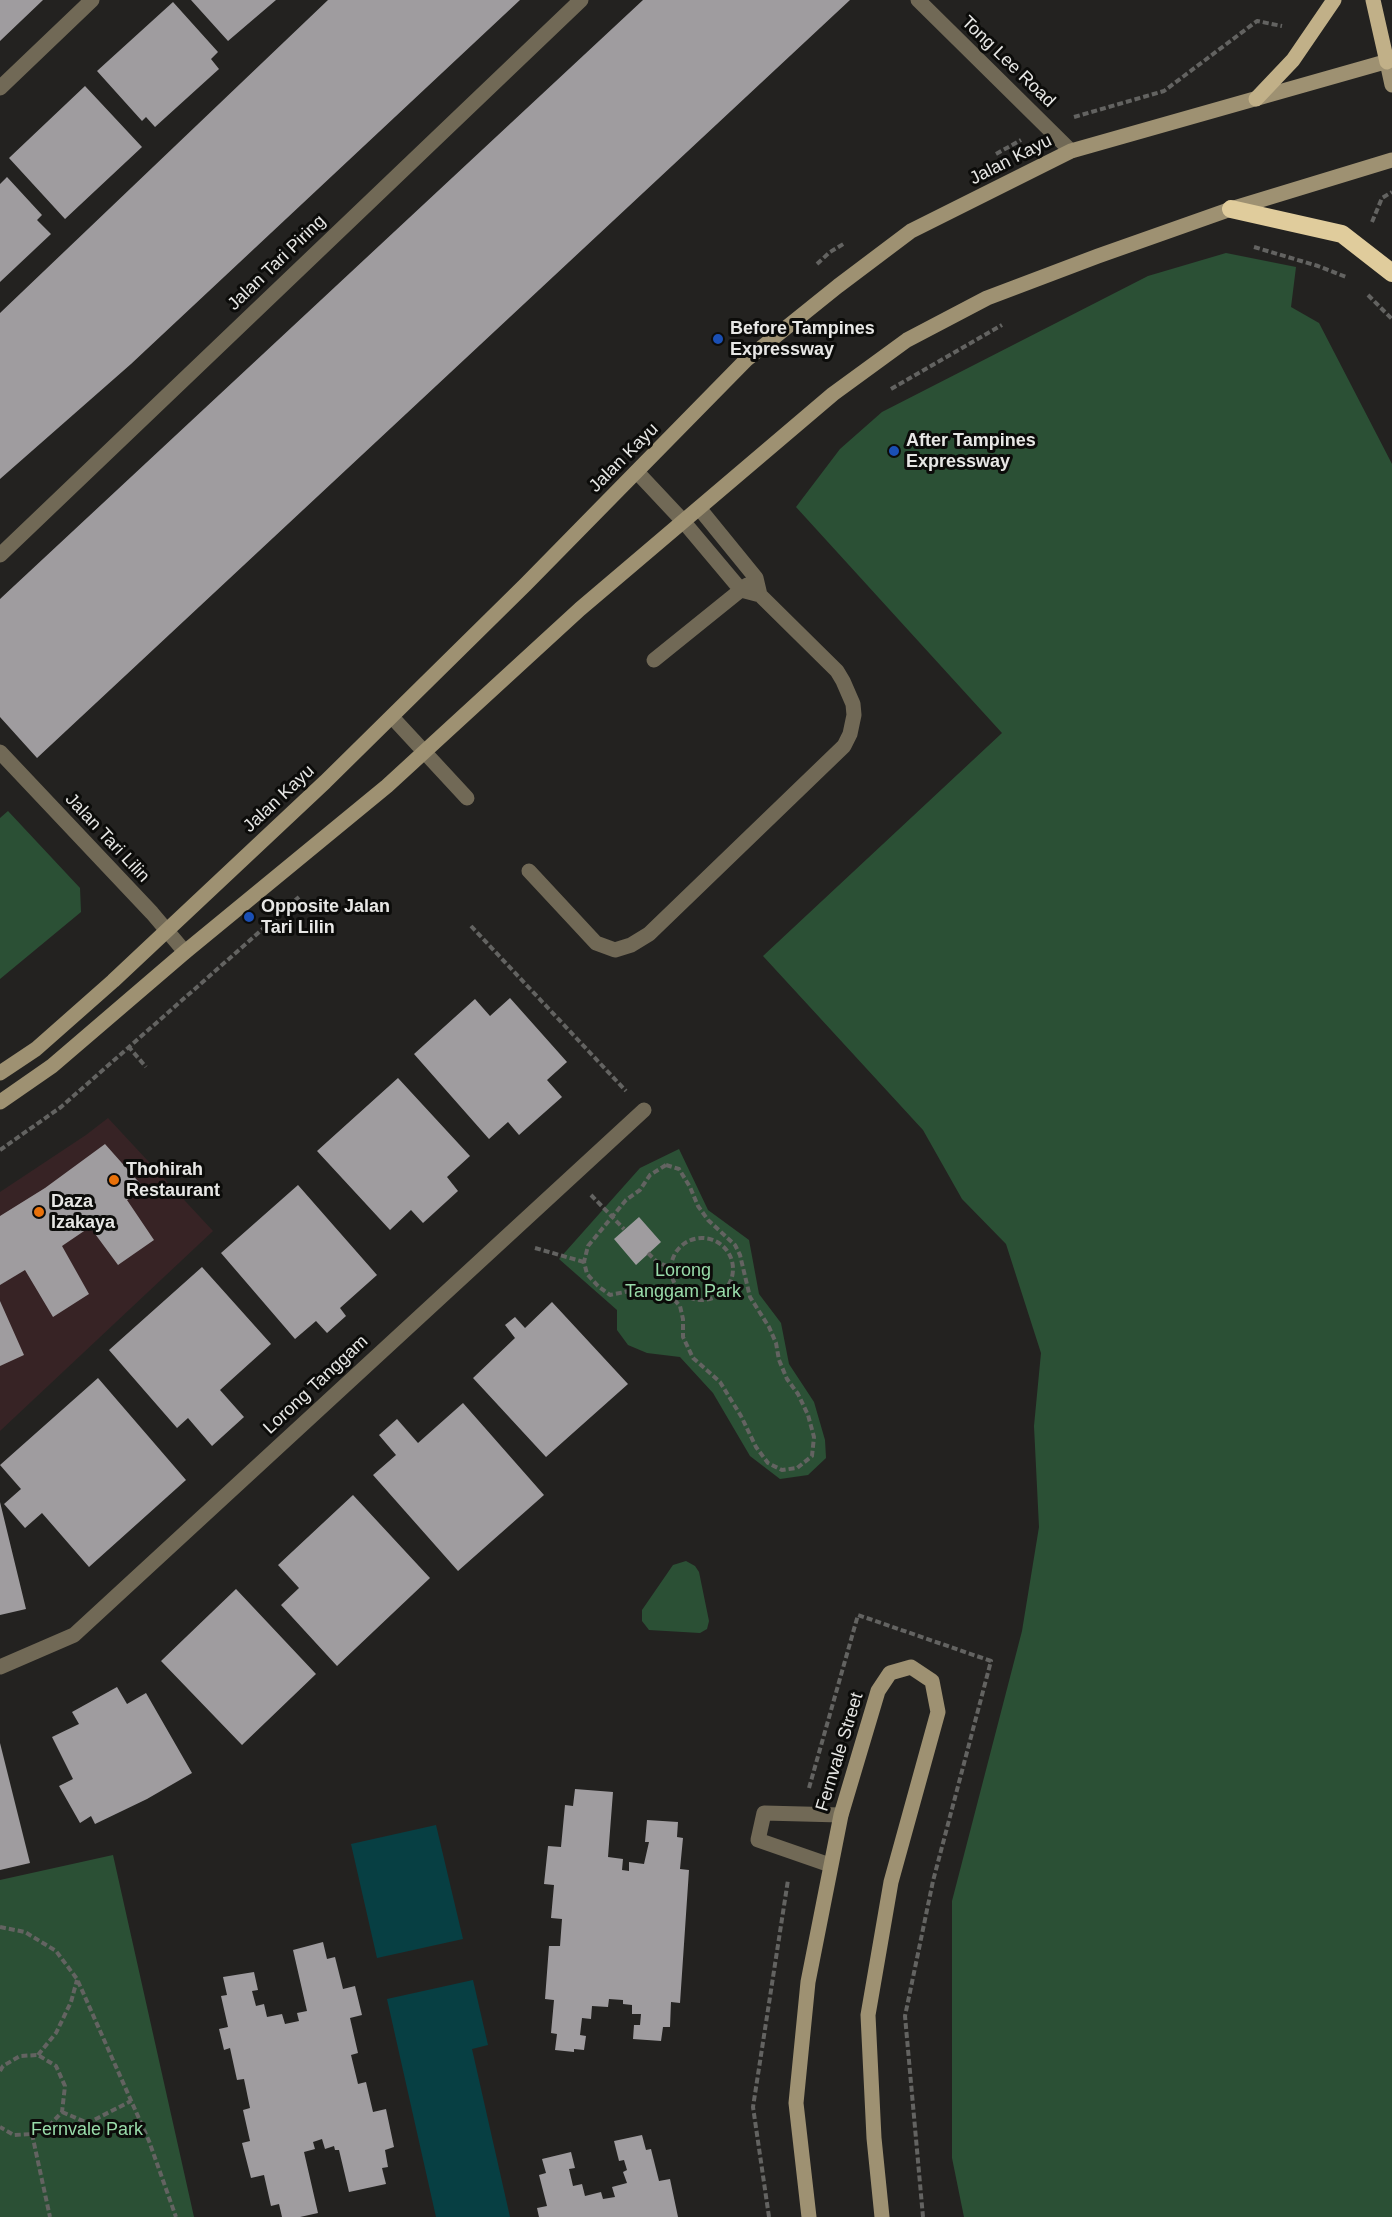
<!DOCTYPE html>
<style>
body{margin:0}
canvas{display:block;background:#232220}
</style>
<canvas width="1392" height="2217"></canvas>
<script>
const c = document.querySelector('canvas').getContext('2d');
c.lineJoin = 'round';
function fillPath(path, color) { c.fillStyle = color; c.fill(path, 'evenodd'); }
const poly = rows => new Path2D(rows.map(r => 'M' + r).join(''));
function stroke(path, color, width, dash) { c.strokeStyle = color; c.lineWidth = width; c.lineCap = dash ? 'butt' : 'round'; c.setLineDash(dash || []); c.stroke(path); }
function drawText(font, color, halo, rows, align = 'center') {
  c.font = font + ' Helvetica,sans-serif'; c.lineWidth = 6; c.setLineDash([]); c.textBaseline = 'middle'; c.strokeStyle = halo; c.fillStyle = color; for (const [text, x, y, turn = 0] of rows) {
    c.save(); c.translate(x, y); c.rotate((+turn || 0) * Math.PI / 180); c.textAlign = isNaN(turn) ? turn : align; if (halo) c.strokeText(text, 0, 0); c.fillText(text, 0, 0); c.restore();
  }
}
const commercial = poly([
 [108,1118,213,1231,0,1431,0,1192,86,1135]
]);
const green = poly([
 [1226,253,1296,267,1291,307,1319,323,1392,464,1392,2217,964,2217,952,2158,952,1901,1022,1631,1039,1527,1034,1426,1041,1353,1006,1244,962,1199,923,1130,763,956,1002,733,796,507,840,449,882,412,1148,276],
 [8,811,80,888,81,912,0,979,0,818],
 [679,1149,708,1210,749,1240,759,1294,781,1323,789,1364,814,1402,825,1440,826,1458,808,1475,780,1479,750,1456,713,1393,680,1357,647,1353,628,1345,617,1330,617,1310,559,1259,640,1168],
 [686,1561,695,1566,699,1572,709,1621,707,1629,700,1633,649,1630,642,1621,642,1610,673,1565],
 [113,1855,194,2217,0,2217,0,1880]
]);
const water = poly([
 [436,1825,463,1939,377,1958,351,1844],
 [473,1980,488,2045,472,2049,510,2217,436,2217,387,1999]
]);
const building = poly([
 [0,0,43,0,0,41],
 [191,0,276,0,228,41],
 [328,0,520,0,131,364,0,479,0,313],
 [643,0,850,0,37,758,0,717,0,599],
 [173,2,218,52,211,59,219,69,155,127,146,117,142,121,97,71],
 [85,86,142,147,65,219,9,158],
 [7,177,42,215,37,220,51,234,0,282,0,184],
 [510,998,567,1062,547,1080,562,1097,519,1135,508,1122,489,1139,414,1054,475,999,490,1016],
 [398,1078,470,1156,447,1177,458,1191,423,1223,411,1210,390,1230,317,1151],
 [105,1144,145,1189,127,1200,154,1240,118,1265,90,1227,62,1246,89,1294,53,1317,25,1270,0,1285,0,1216,45,1188],
 [298,1185,377,1275,340,1308,346,1316,327,1333,316,1321,295,1339,221,1253],
 [639,1217,661,1242,636,1265,614,1239],
 [202,1267,271,1344,220,1390,244,1417,212,1446,188,1418,177,1428,109,1350],
 [0,1301,24,1355,0,1366],
 [552,1302,628,1384,546,1457,473,1378,515,1338,505,1325,515,1317,525,1328],
 [98,1378,186,1480,89,1567,42,1513,25,1528,4,1504,21,1489,0,1465],
 [463,1403,544,1495,458,1571,373,1475,396,1455,379,1435,397,1419,418,1443],
 [353,1495,430,1578,337,1666,281,1605,299,1588,278,1565],
 [0,1502,26,1609,0,1615],
 [236,1589,316,1674,242,1745,161,1661],
 [117,1687,127,1704,146,1693,192,1773,147,1799,95,1824,91,1816,80,1823,59,1786,73,1779,52,1737,79,1724,72,1712],
 [0,1743,30,1863,0,1870],
 [575,1789,613,1792,608,1857,623,1859,622,1870,629,1871,629,1862,644,1864,649,1842,645,1842,647,1820,678,1822,677,1837,683,1838,680,1869,689,1870,680,2003,671,2002,670,2027,663,2027,661,2041,633,2039,634,2025,640,2025,641,2014,632,2014,632,2005,623,2004,623,2000,609,1999,608,2007,592,2006,591,2019,582,2018,580,2035,586,2036,584,2050,574,2049,574,2052,555,2050,557,2034,551,2033,554,2000,545,1999,549,1946,560,1946,562,1919,551,1918,554,1885,544,1884,548,1846,561,1847,565,1805,573,1806],
 [323,1942,327,1959,335,1957,343,1989,355,1986,362,2015,350,2018,358,2053,351,2055,358,2084,366,2082,373,2112,386,2109,394,2147,385,2150,388,2167,382,2168,386,2184,349,2192,339,2150,335,2150,334,2146,325,2149,322,2139,313,2142,315,2149,304,2152,318,2213,300,2217,282,2217,279,2204,271,2206,264,2175,251,2178,242,2143,250,2141,243,2110,250,2108,244,2079,237,2080,230,2048,224,2050,219,2029,228,2027,221,1996,227,1995,223,1977,254,1972,258,1990,252,1991,256,2006,264,2004,267,2017,282,2014,285,2024,299,2021,297,2013,307,2011,293,1950],
 [642,2135,646,2150,651,2149,659,2181,670,2179,678,2217,539,2217,537,2208,547,2206,539,2175,546,2173,542,2159,571,2152,575,2168,569,2169,573,2186,582,2184,585,2196,601,2192,603,2199,615,2197,612,2187,627,2183,623,2172,627,2170,624,2160,619,2161,614,2141]
]);
const path = poly([
 [1074,117,1164,91,1257,21,1282,26],
 [996,154,1021,140],
 [1372,222,1382,198,1392,192],
 [1254,247,1318,266,1346,277],
 [817,264,830,252,845,243],
 [1368,295,1392,319],
 [891,389,1002,325],
 [471,926,626,1091],
 [128,1046,146,1067],
 [0,1150,61,1107,299,897],
 [666,1165,679,1169,690,1187,698,1206,708,1220,735,1245,740,1255,750,1297,769,1327,776,1343,779,1360,787,1379,798,1394,808,1415,814,1437,812,1456,797,1468,782,1470,768,1463,756,1447,741,1416,720,1382,693,1358,683,1337,683,1319,680,1306,667,1292,649,1287,610,1295,598,1286,587,1274,584,1262,588,1246,626,1200,640,1190,650,1175,666,1165],
 [591,1195,624,1229],
 '671 1269a31 31 0 1 1 62 0a31 31 0 1 1-62 0Z',
 [535,1248,584,1262],
 [648,1253,657,1262,669,1267],
 [809,1788,858,1615,991,1661,933,1881,905,2016,923,2217],
 [0,1927,25,1932,56,1951,77,1979,149,2141,176,2217],
 [38,2055,56,2033,71,2002,77,1980],
 [0,2071,3,2066,20,2056,38,2055,56,2066,65,2086,62,2112,48,2127,32,2134,14,2135,0,2127],
 [62,2112,88,2123,131,2101],
 [32,2134,50,2217],
 [769,2217,753,2107,788,1880]
]);
const lane = poly([
 [637,472,683,521,741,590,760,595],
 [654,660,747,585],
 [392,717,467,798],
 [529,871,596,943,615,950,631,945,649,934,844,746,850,734,854,715,853,704,843,681,837,671,760,595,756,578,699,508],
 [830,1865,758,1840,764,1813,841,1815]
]);
const street = poly([
 [918,0,1071,151],
 [0,88,92,0],
 [0,555,581,0],
 [0,752,152,913,185,952],
 [0,1667,74,1635,644,1110]
]);
const secondary = poly([
 [1387,62,1392,85],
 [0,1073,36,1049,113,981,325,782,526,584,746,360,838,286,911,231,1071,151,1392,60],
 [0,1102,52,1066,185,952,387,786,580,609,633,564,833,394,907,340,987,298,1098,256,1231,209,1392,160],
 [809,2217,796,2103,808,1982,841,1815,878,1691,890,1673,911,1667,932,1681,938,1712,891,1882,868,2015,874,2138,882,2217]
]);
const primary = poly([
 [1373,0,1387,62],
 [1256,99,1293,60,1334,0]
]);
const highway = poly([
 [1231,209,1342,234,1392,273]
]);
const markers = [
 [718,339,6,"#1a4fb4"],
 [894,451,6,"#1a4fb4"],
 [249,917,6,"#1a4fb4"],
 [114,1180,6,"#e8710a"],
 [39,1212,6,"#e8710a"]
];
const streetNames = [
 ["Tong Lee Road",1008,62,44],
 ["Jalan Kayu",1011,160,-27],
 ["Jalan Tari Piring",277,263,-44],
 ["Jalan Kayu",624,458,-45],
 ["Jalan Kayu",279,799,-43],
 ["Jalan Tari Lilin",107,838,47],
 ["Lorong Tanggam",316,1385,-43],
 ["Fernvale Street",840,1752,-73]
];
const poiNames = [
 ["Before Tampines",730,329],
 ["Expressway",730,350],
 ["After Tampines",906,441],
 ["Expressway",906,462],
 ["Opposite Jalan",261,907],
 ["Tari Lilin",261,928],
 ["Thohirah",126,1170],
 ["Restaurant",126,1191],
 ["Daza",51,1202],
 ["Izakaya",51,1223]
];
const parkNames = [
 ["Lorong",683,1271],
 ["Tanggam Park",683,1292],
 ["Fernvale Park",87,2130]
];
fillPath(commercial, '#372325');
fillPath(green, '#2b5035');
fillPath(water, '#073f43');
fillPath(building, '#9f9c9f');
stroke(path, '#636361', 4, [6, 3]);
stroke(lane, '#716956', 15);
stroke(street, '#716956', 15);
stroke(secondary, '#9e9172', 15);
stroke(primary, '#c1b088', 15);
stroke(highway, '#e0cc9c', 18);
for (const [x, y, r, color] of markers) { const dot = new Path2D(); dot.arc(x, y, r, 0, 2 * Math.PI); c.fillStyle = color; c.fill(dot); stroke(dot, '#0c0c0a', 2); }
drawText('18px', '#e7e7e5', '#0c0c0a', streetNames);
drawText('bold 18px', '#e7e7e5', '#0c0c0a', poiNames, 'left');
drawText('18px', '#99dcaa', '#0c0c0a', parkNames);
</script>
